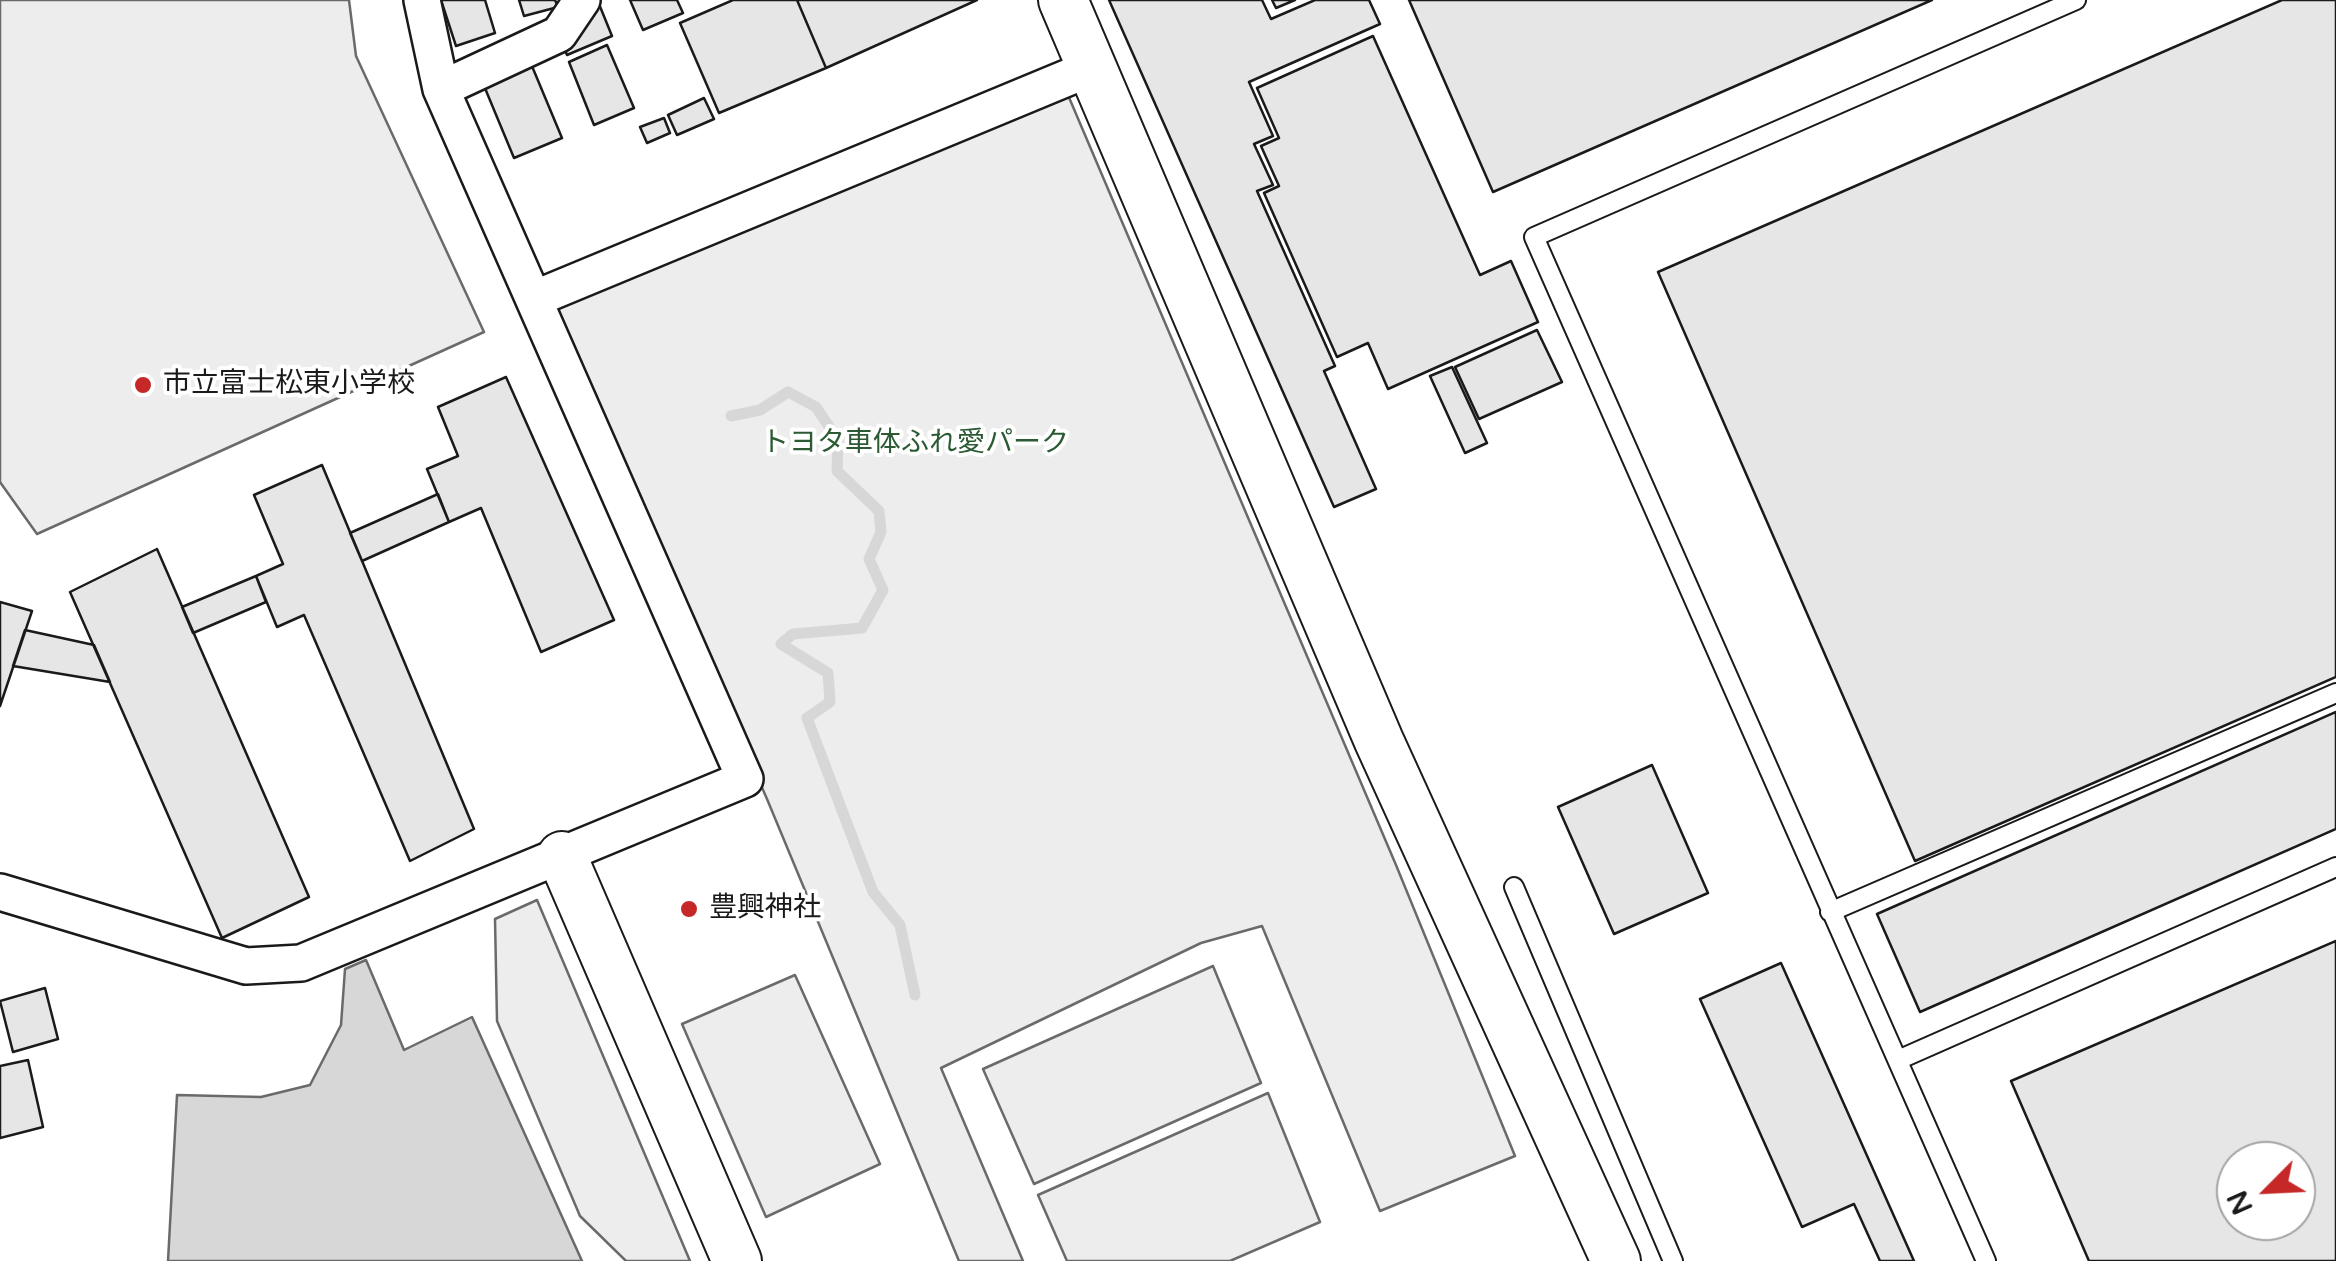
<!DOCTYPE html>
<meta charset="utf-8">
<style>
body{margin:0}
#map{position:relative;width:2336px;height:1261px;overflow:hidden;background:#fff;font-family:"Varela Round",sans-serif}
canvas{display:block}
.north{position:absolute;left:2216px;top:1141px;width:100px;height:100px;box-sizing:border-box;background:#fff;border:2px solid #a3a3a3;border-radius:50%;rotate:246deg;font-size:28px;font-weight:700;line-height:40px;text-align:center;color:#1a1a1a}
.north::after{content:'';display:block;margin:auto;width:35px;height:45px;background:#c62828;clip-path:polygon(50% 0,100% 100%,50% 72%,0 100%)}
</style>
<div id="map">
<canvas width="2336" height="1261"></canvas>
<div class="north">N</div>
</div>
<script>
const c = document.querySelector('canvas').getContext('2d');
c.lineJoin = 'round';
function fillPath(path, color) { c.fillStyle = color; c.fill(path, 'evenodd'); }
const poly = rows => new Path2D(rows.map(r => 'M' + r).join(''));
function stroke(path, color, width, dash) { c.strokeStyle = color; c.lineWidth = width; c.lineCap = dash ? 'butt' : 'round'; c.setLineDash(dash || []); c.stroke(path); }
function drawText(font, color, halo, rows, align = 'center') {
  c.font = font + ' "Varela Round","Noto Sans JP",sans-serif'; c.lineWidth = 8; c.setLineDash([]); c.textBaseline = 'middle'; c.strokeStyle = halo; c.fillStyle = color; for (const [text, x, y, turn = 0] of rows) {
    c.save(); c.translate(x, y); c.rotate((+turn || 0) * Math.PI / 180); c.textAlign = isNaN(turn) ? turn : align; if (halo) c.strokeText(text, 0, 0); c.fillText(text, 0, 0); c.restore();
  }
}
const built = poly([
 [0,0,349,0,356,56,484,332,37,534,0,482,0,0],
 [1062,81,1396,865,1515,1156,1380,1211,1262,926,1201,943,941,1068,1023,1261,959,1261,767,799,547,296,1062,81],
 [537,900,690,1261,626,1261,580,1216,497,1021,495,919,537,900],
 [1213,966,1261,1083,1034,1184,983,1069,1213,966],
 [795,975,880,1164,766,1217,682,1024,795,975],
 [1268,1093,1320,1222,1230,1261,1067,1261,1038,1195,1268,1093]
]);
const water = poly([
 [366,960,404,1050,472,1017,582,1261,168,1261,177,1095,261,1097,310,1085,341,1025,345,969,366,960]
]);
const stream = poly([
 [731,416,760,410,788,392,816,407,838,440,837,471,879,511,881,532,869,559,883,590,862,628,793,634,781,644,828,673,830,702,807,718,873,892,900,925,915,995]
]);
const building = poly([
 [441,0,485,0,495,33,456,46,441,0],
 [519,0,555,0,558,7,524,16,519,0],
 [630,0,677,0,683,13,643,30,630,0],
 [733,0,797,0,826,68,719,113,680,23,733,0],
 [797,0,977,0,826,68,797,0],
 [1109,0,1262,0,1271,19,1315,0,1369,0,1380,24,1249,82,1273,136,1254,144,1273,185,1257,191,1335,366,1324,371,1376,489,1334,507,1109,0],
 [1272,0,1295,0,1276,8,1272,0],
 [1409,0,1932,0,1493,192,1409,0],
 [2282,0,2336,0,2336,677,1915,861,1658,272,2282,0],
 [599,4,612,36,567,55,560,39,599,4],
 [1373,36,1480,275,1511,261,1538,322,1388,389,1368,343,1337,357,1264,193,1279,186,1261,146,1279,138,1257,88,1373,36],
 [607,45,634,108,594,125,569,62,607,45],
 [529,59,562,138,514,158,482,81,529,59],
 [704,98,714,119,677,135,668,115,704,98],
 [664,118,670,133,647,143,640,127,664,118],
 [1537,330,1562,382,1479,419,1455,367,1537,330],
 [1452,367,1487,443,1465,453,1430,376,1452,367],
 [506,377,614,620,541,652,481,508,449,522,427,469,458,456,438,407,506,377],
 [322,465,474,829,410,861,304,615,277,627,256,576,283,564,254,495,322,465],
 [438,494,449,522,362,561,350,533,438,494],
 [157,549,309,897,222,938,70,592,157,549],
 [256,576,266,602,193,633,182,607,256,576],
 [0,602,32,611,0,706,0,602],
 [25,630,94,645,110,682,13,666,25,630],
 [2336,712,2336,829,1920,1012,1877,914,2336,712],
 [1652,765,1708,893,1614,934,1558,807,1652,765],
 [2336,941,2336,1261,2089,1261,2011,1081,2336,941],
 [2236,1161,2296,1161,2296,1221,2236,1221,2236,1161],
 [1781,963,1914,1261,1880,1261,1854,1204,1802,1227,1700,999,1781,963],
 [45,988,58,1039,13,1052,0,1001,45,988],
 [28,1060,43,1127,0,1138,0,1066,28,1060]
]);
const lane = poly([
 [1514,887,1673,1261],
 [1830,912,2336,693],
 [1898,1060,2336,867],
 [1986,1261,1534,237,2076,0]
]);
const street = poly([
 [441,89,559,34,582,0],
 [534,299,1091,68],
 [0,892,246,966,301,963,745,779,441,89,422,0]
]);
const secondary = poly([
 [1063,0,1379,741,1616,1261],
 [562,856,737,1261]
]);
const markers = [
 [143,385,10,"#c62828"],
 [689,909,10,"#c62828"]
];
const poiNames = [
 ["市立富士松東小学校",163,385],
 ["豊興神社",709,909]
];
const parkNames = [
 ["トヨタ車体ふれ愛パーク",915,444]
];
fillPath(built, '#ededed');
stroke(built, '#6a6a6a', 2.5);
fillPath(water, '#d7d7d7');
stroke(water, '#6a6a6a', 2.5);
stroke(stream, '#d7d7d7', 11);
fillPath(building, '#e6e6e6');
stroke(building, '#1a1a1a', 2.5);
stroke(lane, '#1a1a1a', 22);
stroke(street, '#1a1a1a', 40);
stroke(secondary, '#1a1a1a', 52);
stroke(lane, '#fff', 18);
stroke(street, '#fff', 35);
stroke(secondary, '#fff', 48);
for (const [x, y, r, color] of markers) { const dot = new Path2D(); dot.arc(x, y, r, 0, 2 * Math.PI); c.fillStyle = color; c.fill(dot); stroke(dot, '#fff', 4); }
drawText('28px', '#1a1a1a', '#fff', poiNames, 'left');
drawText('28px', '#2b5a34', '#fff', parkNames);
</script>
